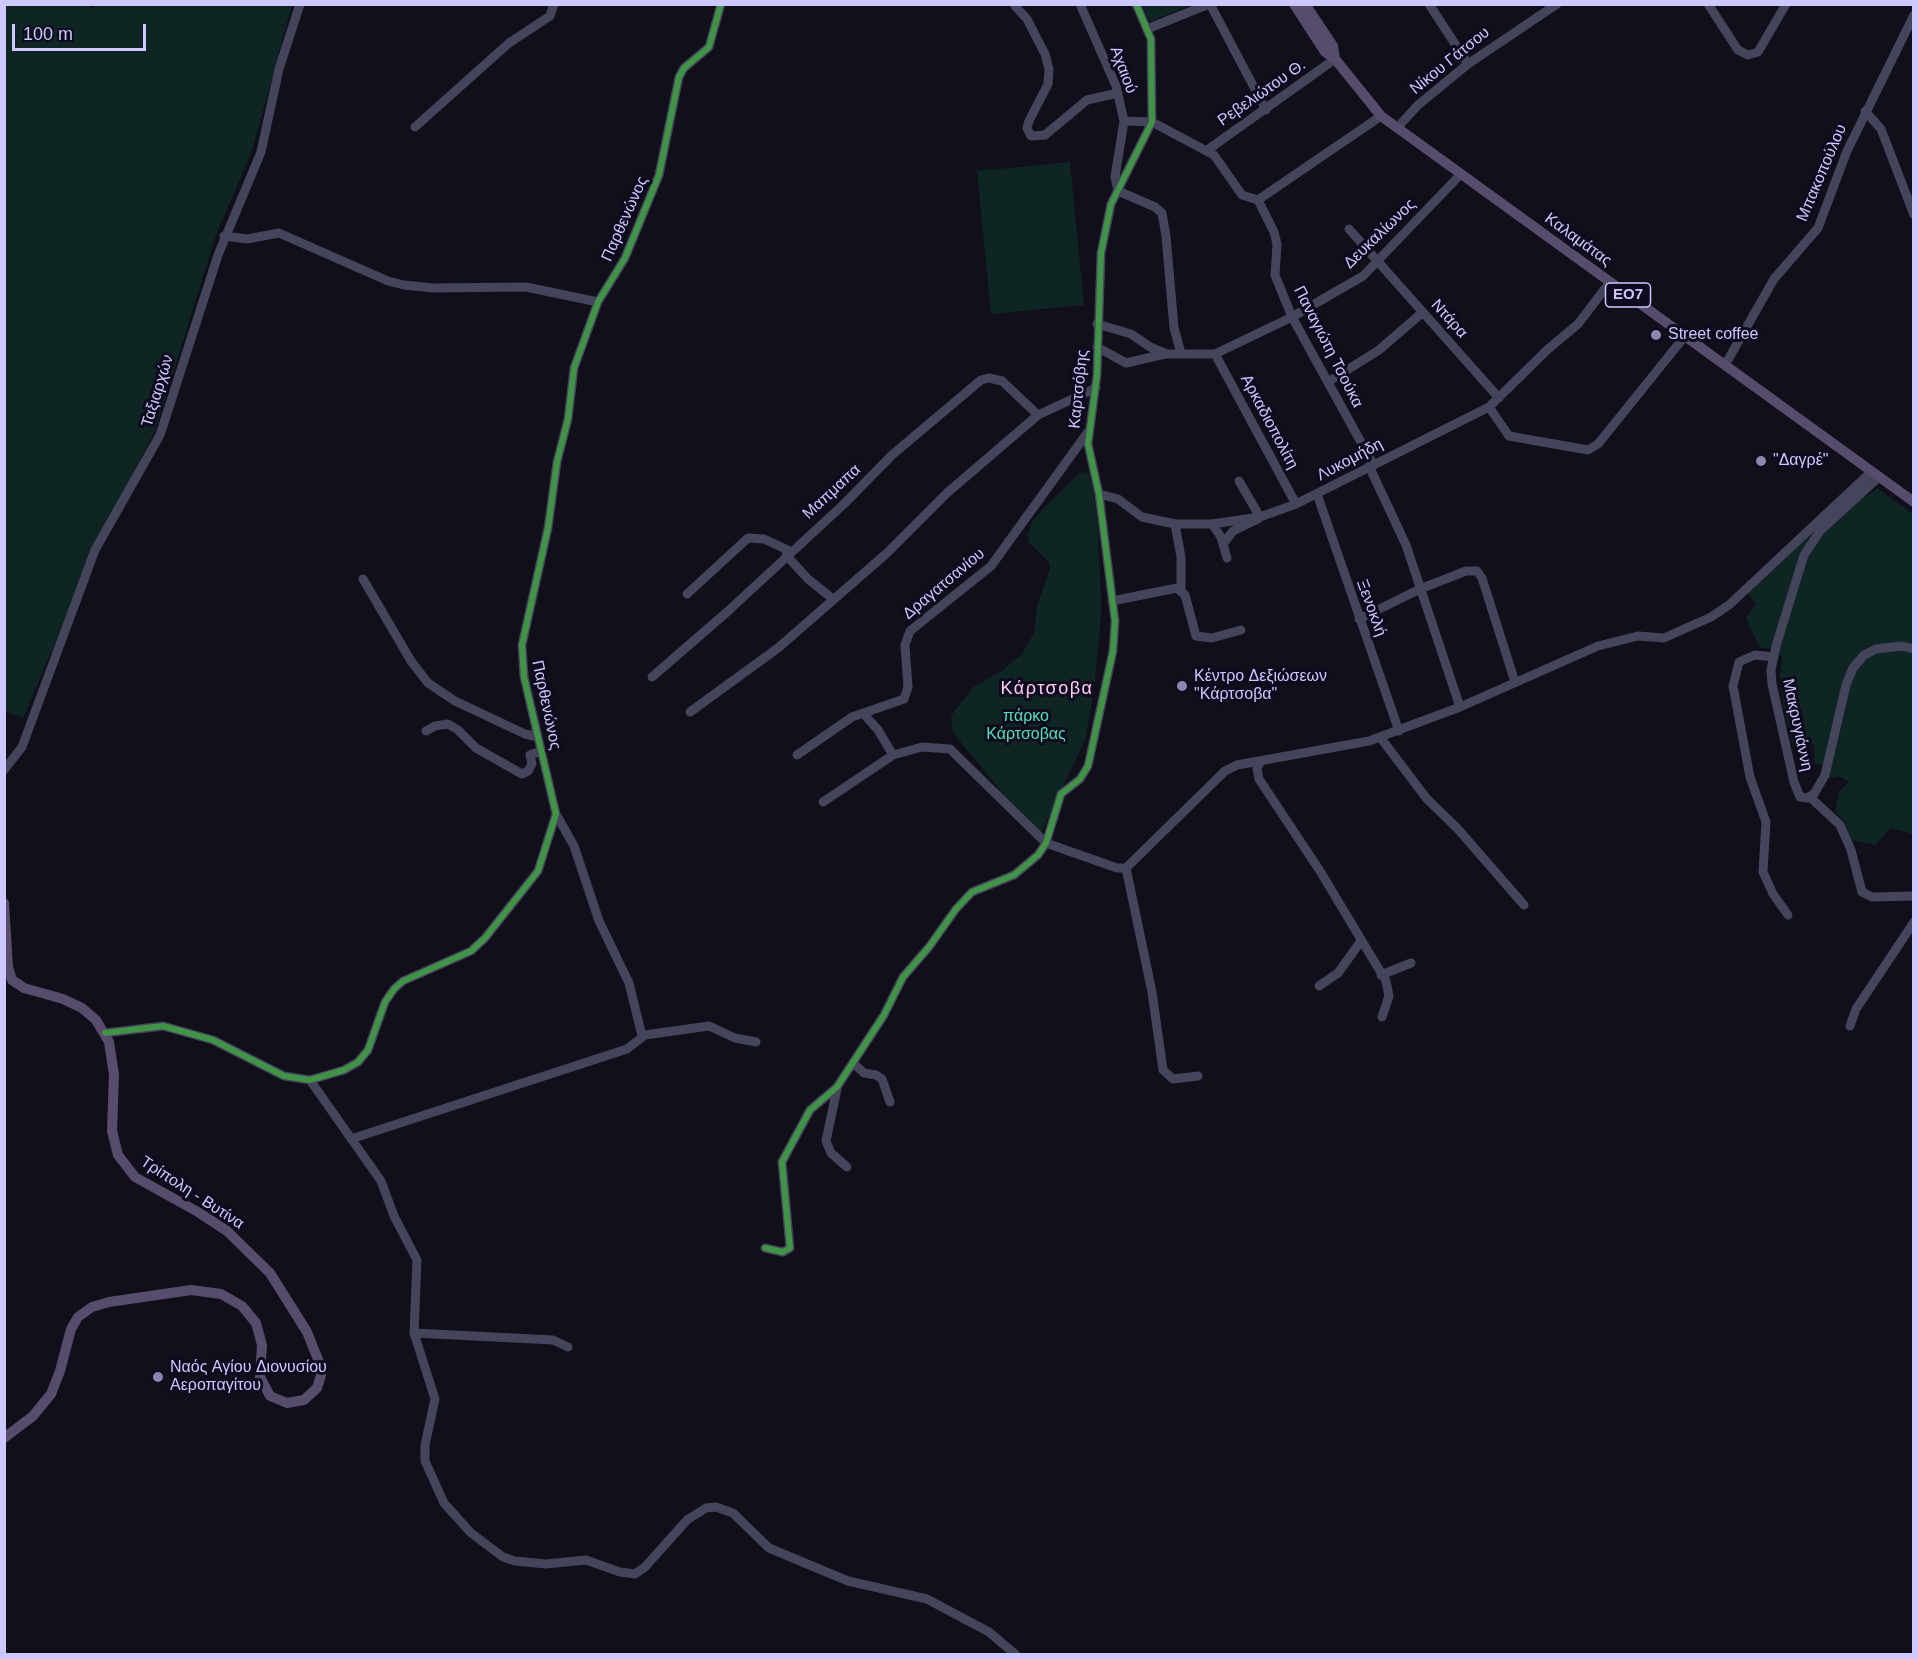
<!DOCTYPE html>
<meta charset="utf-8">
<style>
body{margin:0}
#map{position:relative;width:1918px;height:1659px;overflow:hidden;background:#110f1a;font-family:Helvetica,sans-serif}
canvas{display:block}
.frame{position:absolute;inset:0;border:6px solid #cdc8ff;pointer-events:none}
.scale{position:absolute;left:12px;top:24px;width:134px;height:27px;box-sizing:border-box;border:3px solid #cdc8ff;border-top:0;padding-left:8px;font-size:18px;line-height:21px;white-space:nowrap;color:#cdc8ff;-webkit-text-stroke:4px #0e0b1e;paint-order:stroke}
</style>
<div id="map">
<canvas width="1918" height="1659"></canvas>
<div class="frame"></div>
<div class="scale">100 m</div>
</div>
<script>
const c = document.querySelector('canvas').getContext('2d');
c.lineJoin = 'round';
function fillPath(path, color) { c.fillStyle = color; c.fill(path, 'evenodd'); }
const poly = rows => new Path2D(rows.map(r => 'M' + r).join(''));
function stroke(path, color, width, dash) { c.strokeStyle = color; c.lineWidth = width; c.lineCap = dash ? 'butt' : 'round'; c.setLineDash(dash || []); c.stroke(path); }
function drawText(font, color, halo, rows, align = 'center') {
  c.font = font + ' Helvetica,sans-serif'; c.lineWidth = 6; c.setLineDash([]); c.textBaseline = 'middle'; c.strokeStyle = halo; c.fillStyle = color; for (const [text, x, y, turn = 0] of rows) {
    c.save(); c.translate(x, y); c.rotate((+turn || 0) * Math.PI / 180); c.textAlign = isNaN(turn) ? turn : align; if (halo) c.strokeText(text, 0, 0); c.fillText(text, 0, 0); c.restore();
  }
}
const green = poly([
 [86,4,93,8,98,4,292,5,252,151,216,235,155,431,95,550,23,718,4,710,4,5],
 [1142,5,1190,5,1150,22],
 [1070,162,1084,305,991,314,977,171],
 [1088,472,1093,487,1097,519,1101,593,1101,617,1095,681,1086,738,1041,833,1031,827,966,749,953,732,951,716,972,688,1003,670,1022,654,1034,633,1037,605,1050,569,1049,562,1029,543,1028,534,1033,520,1047,505,1079,473],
 [1877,488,1913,514,1913,834,1891,828,1875,845,1851,840,1844,821,1835,812,1839,792,1849,782,1839,776,1826,779,1830,766,1815,764,1814,744,1793,746,1783,705,1780,677,1782,657,1771,648,1760,648,1746,618,1756,603,1745,591,1854,493,1867,496]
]);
const minor = poly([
 [1080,4,1116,86,1124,121,1152,122,1214,155,1242,195,1258,200],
 [1210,4,1266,110],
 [1429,4,1468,64],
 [1708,4,1738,50,1748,55,1758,52,1786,4],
 [1015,6,1027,19,1045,54,1049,69,1048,84,1029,121,1027,128,1031,136,1045,135,1087,100,1118,93],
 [1147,29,1209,4],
 [1865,111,1881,129,1914,215],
 [1124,121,1115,177,1118,191,1155,207,1162,213,1166,236,1174,328,1181,353],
 [415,127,509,43,550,16,554,4],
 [1397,128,1418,105,1468,64,1557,4],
 [1206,151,1335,59],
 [1258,200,1274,232,1277,244,1275,275,1292,317,1373,464],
 [1258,200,1381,116],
 [1349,229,1499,398],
 [224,236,247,239,279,233,388,281,404,285,433,288,526,287,598,302],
 [1097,324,1131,334,1150,347,1167,354,1215,354,1292,317,1363,276,1461,174],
 [1097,347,1126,363,1165,354],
 [1215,354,1296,504],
 [1725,365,1774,279,1818,228,1847,151,1914,15],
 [1328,382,1379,350,1423,312],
 [1489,407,1509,436,1588,450,1598,444,1685,336],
 [1369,466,1406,545,1460,707],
 [1879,477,1820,531,1804,555,1776,646,1771,670,1772,684,1794,782,1800,797,1807,798,1814,794,1825,775,1846,685,1853,668,1864,655,1876,649,1902,646,1914,649],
 [1239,481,1260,517],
 [1099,494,1118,499,1142,517,1175,524,1212,524,1260,517,1296,504,1489,407,1547,350,1578,324,1610,282],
 [1317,494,1399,731],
 [1175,524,1181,557,1181,590],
 [1212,524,1221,537,1227,558],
 [1224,543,1233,531,1258,519],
 [786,555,808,579,833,599],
 [363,579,411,661,428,683,455,701,525,734,538,737],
 [687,594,748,538,764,539,790,551],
 [1112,601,1177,588,1185,595,1196,636,1212,638,1241,630],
 [1359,619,1420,589,1466,571,1477,571,1482,578,1515,682],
 [1774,657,1755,655,1739,662,1733,686,1750,777,1766,822,1763,872,1773,894,1788,915],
 [652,677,727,612,844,504,892,455,981,380,989,378,1002,381,1038,415],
 [690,712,778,648,887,553,947,493,1038,415,1096,388],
 [863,713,878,730,893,755],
 [426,731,435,726,448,724,458,730,476,748,522,774,528,771,532,764,530,755,541,751],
 [1380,737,1427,799,1457,828,1524,905],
 [797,755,852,717,904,699,908,687,905,645,910,631,991,566,1088,432],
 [1261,761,1257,768,1259,779,1320,871,1386,981,1389,996,1382,1017],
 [4,770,22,747,95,550,160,435,218,255,261,152,279,69,300,4],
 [1810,797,1840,825,1851,850,1862,892,1872,897,1914,896],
 [823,802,893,755,922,747,950,749,1046,843,1117,868,1126,868,1225,771,1237,765,1369,741,1460,707,1598,646,1638,636,1664,638,1711,617,1729,605,1872,471],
 [556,814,574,846,599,921,629,983,642,1036],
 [1126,868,1152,992,1163,1070,1173,1079,1198,1076],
 [1381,975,1411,963],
 [1319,986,1338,973,1361,941],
 [1850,1026,1856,1009,1914,922],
 [105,1033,163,1026,213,1040,284,1076,310,1080,344,1070,358,1062,368,1050,385,1002,394,989,403,981,471,951,485,938,538,871,556,814,524,677,522,645,548,528,557,462,568,419,574,368,598,302,625,258,659,175,679,77,684,68,709,47,721,4],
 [853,1063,864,1073,876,1075,882,1079,890,1102],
 [310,1080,381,1181,394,1216,417,1260,414,1333,435,1399,425,1445,425,1461,444,1503,471,1533,503,1557,515,1561,546,1564,586,1560,620,1572,635,1574,645,1567,687,1520,706,1508,716,1507,733,1513,769,1548,848,1581,927,1599,989,1632,1015,1654],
 [837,1089,826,1141,831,1153,847,1167],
 [351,1139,627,1049,645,1035,709,1026,735,1038,756,1042],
 [765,1248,783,1252,790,1248,782,1162,810,1110,837,1087,884,1015,903,977,929,947,956,909,972,892,1014,875,1038,855,1046,843,1061,794,1080,779,1088,766,1113,651,1115,621,1099,494,1088,444,1097,375,1101,253,1111,204,1152,122,1151,39,1136,4],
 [414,1333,553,1340,568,1347]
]);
const major = poly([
 [1294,4,1325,52,1335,59,1381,116,1914,502],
 [1305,4,1333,46,1335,59],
 [4,903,8,967,12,980,24,988,63,999,82,1008,96,1020,109,1042,114,1075,112,1131,118,1155,135,1177,198,1212,227,1231,270,1273,307,1332,319,1362,321,1375,317,1388,304,1400,287,1403,270,1396,260,1377,262,1345,256,1323,242,1306,221,1294,191,1290,109,1302,92,1307,78,1317,71,1329,60,1371,51,1394,33,1416,4,1438]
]);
const cycleway = poly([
 [105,1033,163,1026,213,1040,284,1076,310,1080,344,1070,358,1062,368,1050,385,1002,394,989,403,981,471,951,485,938,538,871,556,814,524,677,522,645,548,528,557,462,568,419,574,368,598,302,625,258,659,175,679,77,684,68,709,47,721,4],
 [765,1248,783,1252,790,1248,782,1162,810,1110,837,1087,884,1015,903,977,929,947,956,909,972,892,1014,875,1038,855,1046,843,1061,794,1080,779,1088,766,1113,651,1115,621,1099,494,1088,444,1097,375,1101,253,1111,204,1152,122,1151,39,1136,4]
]);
const markers = [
 [1656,335,6,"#8b87af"],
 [1761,461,6,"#8b87af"],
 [1182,686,6,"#8b87af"],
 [158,1377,6,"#8b87af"]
];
const shields = [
 [1628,295,45]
];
const shieldNames = [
 ["ΕΟ7",1628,295]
];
const streetNames = [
 ["Νίκου Γάτσου",1450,61,-39],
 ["Αχαιού",1123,70,69],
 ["Ρεβελιώτου Θ.",1262,93,-35],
 ["Μπακοπούλου",1822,173,-67],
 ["Παρθενώνος",625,219,-66],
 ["Δευκαλίωνος",1380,234,-44],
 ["Καλαμάτας",1578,240,36],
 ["Ντάρα",1449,319,48],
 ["Παναγιώτη Τσούκα",1328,347,63],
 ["Καρτσόβης",1079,389,-84],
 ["Ταξιαρχών",158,391,-73],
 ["Αρκαδιοπολίτη",1269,422,62],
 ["Λυκομήδη",1350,460,-28],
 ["Μαπμαπα",832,492,-43],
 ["Δραγατσανίου",944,584,-40],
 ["Ξενοκλή",1371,608,70],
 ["Παρθενώνος",546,705,78],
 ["Μακρυγιάννη",1797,725,78],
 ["Τρίπολη - Βυτίνα",192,1193,33]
];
const poiNames = [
 ["Street coffee",1668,335],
 ["\"Δαγρέ\"",1773,461],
 ["Κέντρο Δεξιώσεων",1194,677],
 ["\"Κάρτσοβα\"",1194,695],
 ["Ναός Αγίου Διονυσίου",170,1368],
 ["Αεροπαγίτου",170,1386]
];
const parkNames = [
 ["πάρκο",1026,717],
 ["Κάρτσοβας",1026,735]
];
const neighbourhoodNames = [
 ["Κάρτσοβα",1047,689]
];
fillPath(green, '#0e2524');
stroke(minor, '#44445b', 9);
stroke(major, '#584c6d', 10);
stroke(cycleway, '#419447', 6);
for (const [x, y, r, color] of markers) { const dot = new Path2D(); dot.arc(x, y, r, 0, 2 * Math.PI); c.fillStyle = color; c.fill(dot); stroke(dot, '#0e0b1e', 2); }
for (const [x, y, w] of shields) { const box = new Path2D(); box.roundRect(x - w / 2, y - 12, w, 24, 4.5); c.fillStyle = '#0e0b1e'; c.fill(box); stroke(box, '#cdc8ff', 1.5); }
drawText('bold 15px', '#cdc8ff', null, shieldNames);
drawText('16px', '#cdc8ff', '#0e0b1e', streetNames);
drawText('16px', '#cdc8ff', '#0e0b1e', poiNames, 'left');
drawText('16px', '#52e1ba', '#0e0b1e', parkNames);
c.letterSpacing = '1.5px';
drawText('18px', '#ffcaed', '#0e0b1e', neighbourhoodNames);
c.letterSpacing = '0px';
</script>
